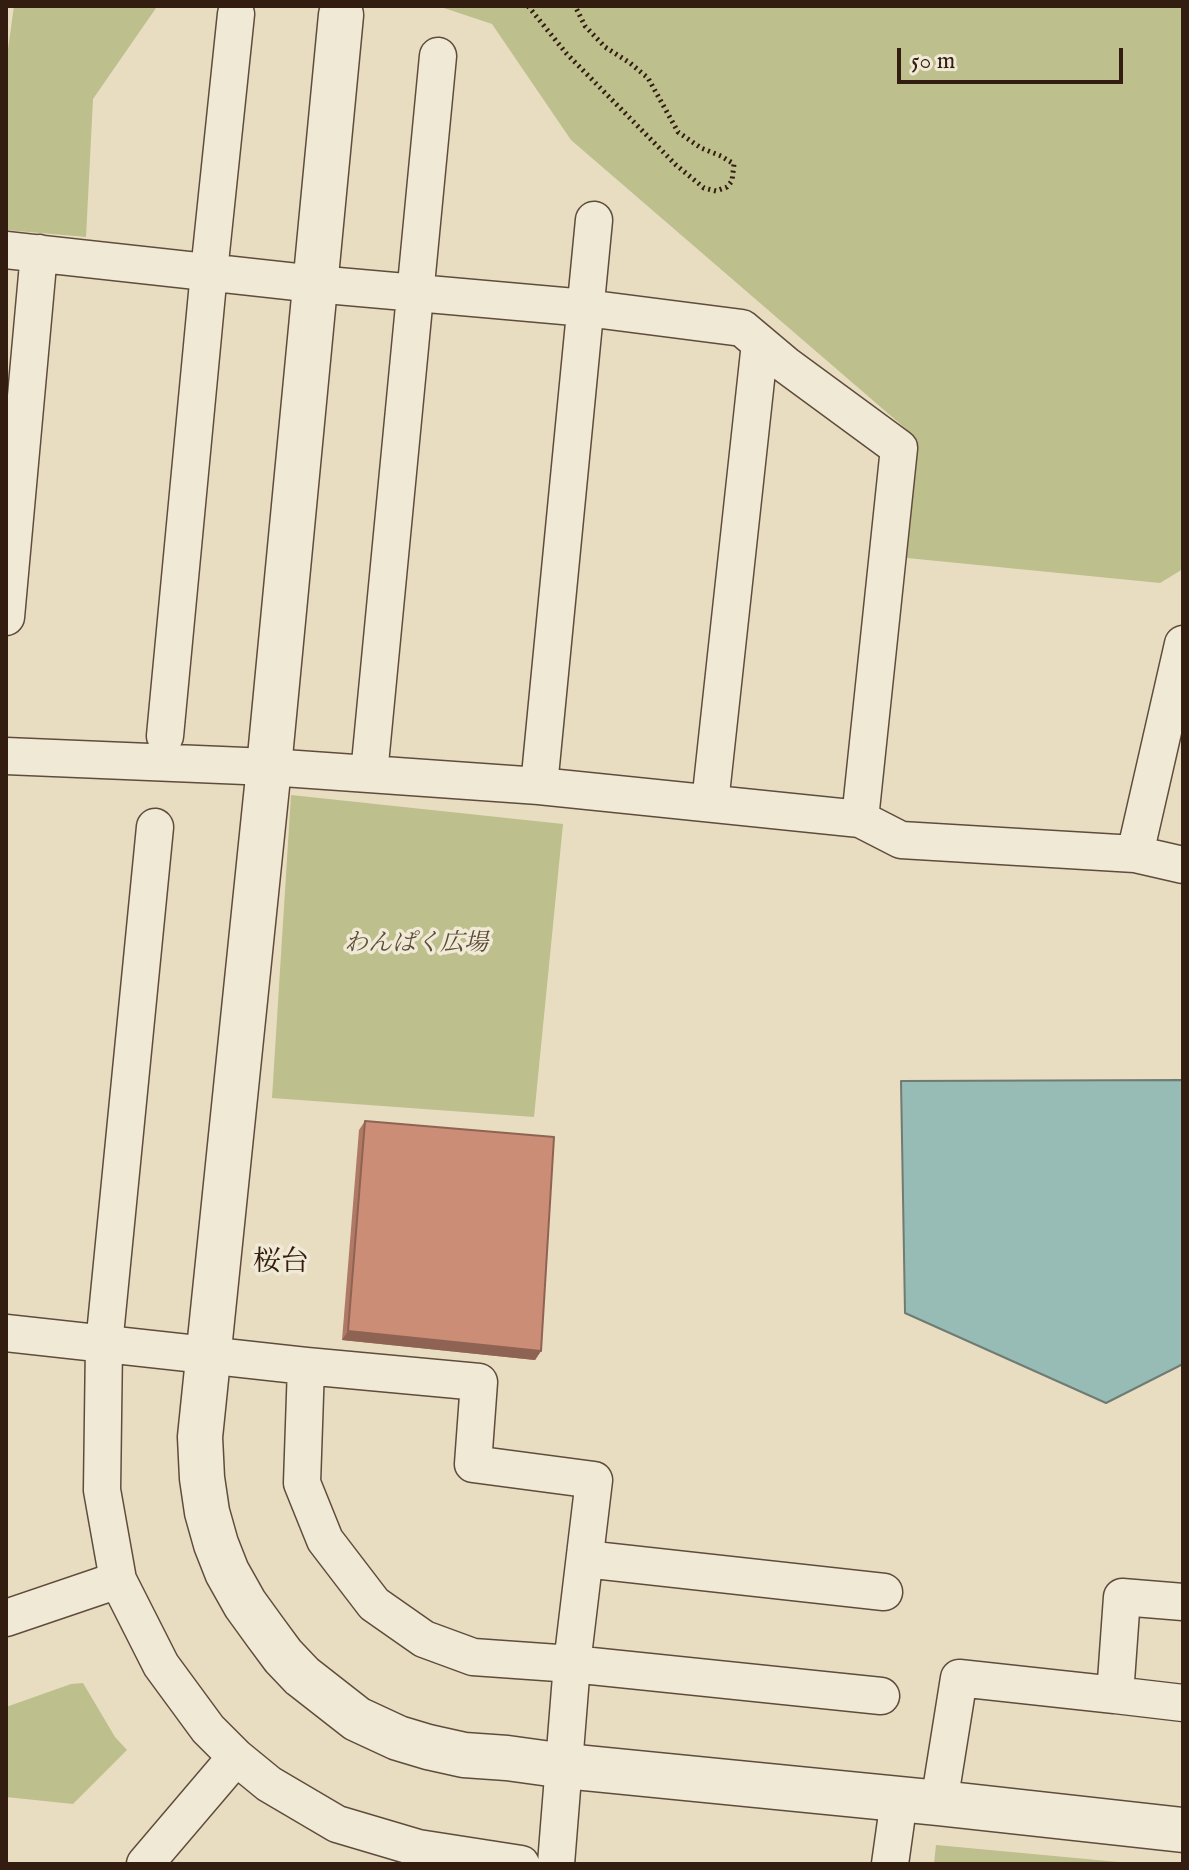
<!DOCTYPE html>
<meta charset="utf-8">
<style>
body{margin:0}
#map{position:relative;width:1189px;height:1870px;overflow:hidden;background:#e8ddc0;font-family:"IM FELL English",serif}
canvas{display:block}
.frame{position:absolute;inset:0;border:8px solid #331c10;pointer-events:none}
.scale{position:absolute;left:897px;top:48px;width:226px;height:36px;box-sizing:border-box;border:4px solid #331c10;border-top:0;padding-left:10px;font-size:24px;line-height:28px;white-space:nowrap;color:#331c10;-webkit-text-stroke:6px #f0e9d6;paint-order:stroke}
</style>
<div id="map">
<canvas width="1189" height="1870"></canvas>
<div class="frame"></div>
<div class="scale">50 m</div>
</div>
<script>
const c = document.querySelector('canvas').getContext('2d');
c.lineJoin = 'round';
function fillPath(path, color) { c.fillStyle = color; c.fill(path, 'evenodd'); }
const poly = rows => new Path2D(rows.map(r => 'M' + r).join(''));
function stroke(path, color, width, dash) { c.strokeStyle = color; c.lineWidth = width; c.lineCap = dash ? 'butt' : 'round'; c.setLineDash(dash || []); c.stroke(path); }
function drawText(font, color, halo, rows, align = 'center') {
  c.font = font + ' "IM FELL English","Noto Serif JP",serif'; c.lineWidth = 7; c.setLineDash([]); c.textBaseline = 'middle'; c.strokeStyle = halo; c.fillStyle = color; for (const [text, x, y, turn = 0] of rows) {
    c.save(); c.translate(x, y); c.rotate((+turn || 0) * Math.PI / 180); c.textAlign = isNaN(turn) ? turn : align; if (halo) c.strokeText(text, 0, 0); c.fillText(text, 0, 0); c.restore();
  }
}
const green = poly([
 [14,6,168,6,156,8,93,99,86,237,6,230,6,64],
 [438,6,1183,6,1183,569,1160,583,907,558,913,435,571,140,492,24],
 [291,795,563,824,534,1117,272,1098],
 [83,1683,115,1737,127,1750,73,1804,6,1797,6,1707,71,1684],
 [936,1845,1140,1864,934,1864]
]);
const water = poly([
 [1183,1080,1183,1364,1106,1403,905,1313,901,1081,1183,1080]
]);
const path = poly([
 [528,6,566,53,676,165,704,188,716,191,727,187,732,181,734,164,721,156,701,148,678,132,648,78,630,63,605,47,585,26,575,6]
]);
const minor = poly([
 [6,250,315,284,586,308,742,328,786,365,899,448,860,819],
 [6,617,39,253],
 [165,736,209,272,236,14],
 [6,756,269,767,539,786,860,819,901,840,1135,854,1183,865],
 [369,774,438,56],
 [539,786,594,220],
 [710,803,760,343],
 [155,827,104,1345,102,1490,118,1580,161,1665,208,1729,236,1757,269,1784,337,1824,418,1848,521,1864],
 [1135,854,1183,644],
 [6,1333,306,1366,479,1382,473,1464,594,1480,572,1664,556,1864],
 [306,1366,302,1483,325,1540,374,1604,424,1639,473,1657,572,1664,881,1696],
 [585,1559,884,1592],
 [6,1618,118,1580],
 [1115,1695,1183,1703],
 [939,1803,959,1678,1115,1695,1122,1597,1183,1602],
 [145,1864,236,1757],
 [890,1864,899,1800]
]);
const tertiary = poly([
 [341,15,269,767,200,1437,202,1478,207,1512,216,1544,227,1572,245,1604,266,1633,283,1656,302,1676,357,1719,398,1738,428,1747,464,1755,507,1758,565,1766,939,1803,1183,1830]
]);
const wall = poly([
 [365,1121,541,1351,535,1360,342,1340,359,1130]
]);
const shadedWall = poly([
 [348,1331,541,1351,535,1360,342,1340]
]);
const building = poly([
 [365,1121,554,1137,541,1351,348,1331,365,1121]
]);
const parkNames = [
 ["わんぱく広場",416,945]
];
const quarterNames = [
 ["桜台",281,1264]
];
fillPath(green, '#bdbf8d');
fillPath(water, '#97bbb5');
stroke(water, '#6f7b73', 2);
stroke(minor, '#604c3c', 39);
stroke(tertiary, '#604c3c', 47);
stroke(path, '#331c10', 5, [2, 4]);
stroke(minor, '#f0e9d6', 36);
stroke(tertiary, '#f0e9d6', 44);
fillPath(wall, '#af7966');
fillPath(shadedWall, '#8f6353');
fillPath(building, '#cc8d77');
stroke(building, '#8f6353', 2);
drawText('italic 24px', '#5c4d36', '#f0e9d6', parkNames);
drawText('28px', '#331c10', '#f0e9d6', quarterNames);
</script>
